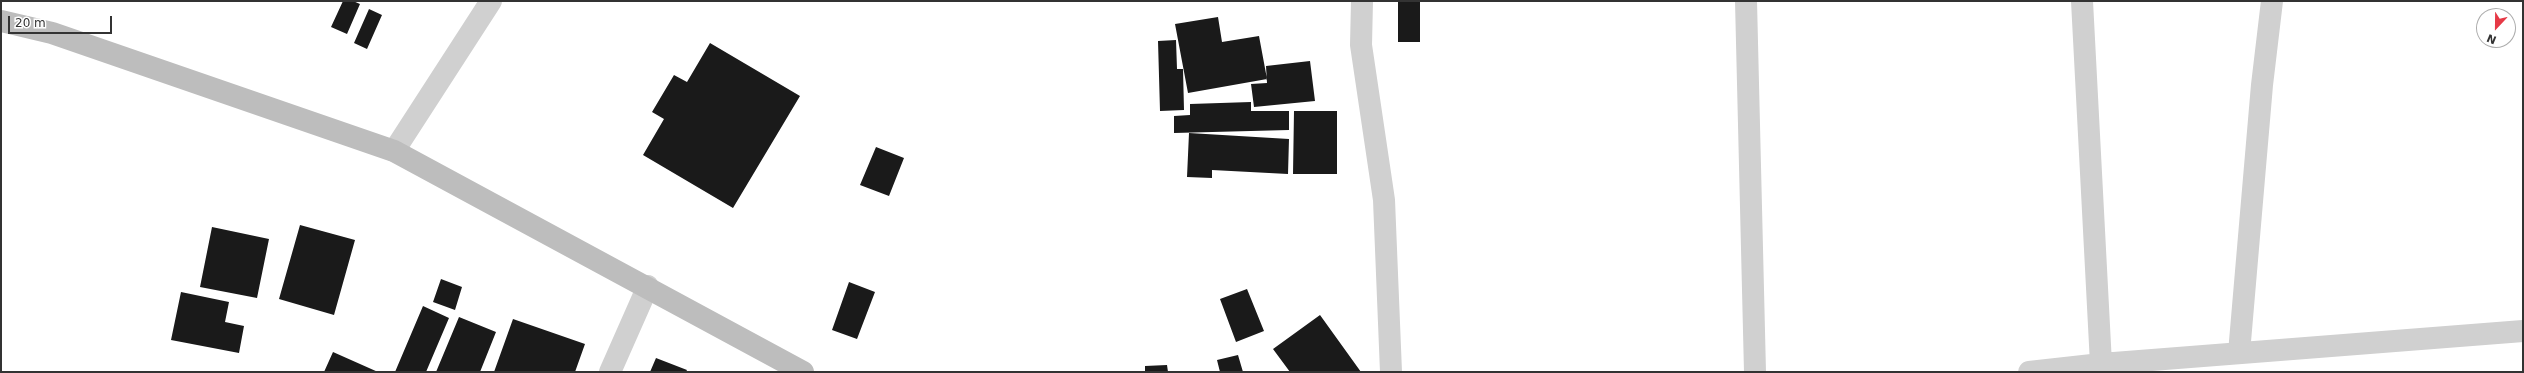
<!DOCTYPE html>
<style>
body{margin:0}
#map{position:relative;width:2524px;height:373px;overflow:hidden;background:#fff;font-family:"DejaVu Sans",sans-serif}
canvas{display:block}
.frame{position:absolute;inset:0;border:2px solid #333;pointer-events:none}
.north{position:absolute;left:2476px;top:8px;width:40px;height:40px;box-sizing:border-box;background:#fff;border:1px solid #adadad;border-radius:50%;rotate:202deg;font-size:11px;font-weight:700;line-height:16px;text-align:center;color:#333}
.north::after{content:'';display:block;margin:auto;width:14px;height:18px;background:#e63946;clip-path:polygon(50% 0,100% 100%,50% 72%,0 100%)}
.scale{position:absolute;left:8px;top:16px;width:104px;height:18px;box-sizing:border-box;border:2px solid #333;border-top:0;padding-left:5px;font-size:12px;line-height:14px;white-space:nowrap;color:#333;-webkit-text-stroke:3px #fff;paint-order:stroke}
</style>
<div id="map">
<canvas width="2524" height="373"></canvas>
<div class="frame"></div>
<div class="north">N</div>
<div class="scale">20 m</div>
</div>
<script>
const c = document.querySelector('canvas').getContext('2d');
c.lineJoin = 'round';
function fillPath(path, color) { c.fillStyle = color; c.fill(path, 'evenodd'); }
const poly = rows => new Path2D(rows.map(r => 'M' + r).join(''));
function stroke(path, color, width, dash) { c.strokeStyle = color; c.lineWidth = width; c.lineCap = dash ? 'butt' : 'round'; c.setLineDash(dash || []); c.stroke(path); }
const building = poly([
 [343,1,353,1,360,4,347,34,331,27],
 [1398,1,1420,1,1420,42,1398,42],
 [369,9,382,15,367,49,354,43],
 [1218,17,1222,42,1259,36,1267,79,1188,93,1175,24],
 [1176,40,1177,69,1183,69,1184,110,1160,111,1158,41],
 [710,43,800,96,733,208,643,155,664,119,652,112,674,75,687,82],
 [1310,61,1315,101,1254,107,1251,84,1267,83,1266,66],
 [1251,102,1251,111,1289,111,1289,130,1174,133,1174,116,1190,115,1190,104],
 [1294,111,1337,111,1337,174,1293,174],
 [1189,133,1289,139,1288,174,1212,170,1212,178,1187,177],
 [876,147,904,158,889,196,860,185],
 [300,225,355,240,334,315,279,299],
 [212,227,269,239,257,298,200,287],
 [441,279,462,287,455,310,433,302],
 [849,282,875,292,857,339,832,330],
 [1247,289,1264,331,1236,342,1220,299],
 [181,292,229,302,225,322,244,326,239,353,171,340],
 [423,306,449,318,426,372,395,372],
 [1320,315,1361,372,1290,372,1273,349],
 [459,317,496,332,480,372,436,372],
 [513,319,585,344,575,372,494,372],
 [333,352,378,372,324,372],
 [1238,355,1243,372,1220,372,1217,360],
 [656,358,687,370,686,372,650,372],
 [1167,365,1168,372,1145,372,1145,366]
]);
const street = poly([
 [1362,1,1361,45,1384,200,1391,372],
 [1746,1,1755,372],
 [2082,1,2101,364],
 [394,151,491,1],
 [2239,353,2262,85,2272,1],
 [610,372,648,286],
 [2029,372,2101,364,2523,331]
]);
const secondary = poly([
 [1,21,52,33,394,151,803,372]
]);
fillPath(building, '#1a1a1a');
stroke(street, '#d0d0d0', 22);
stroke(secondary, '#bdbdbd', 22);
</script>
